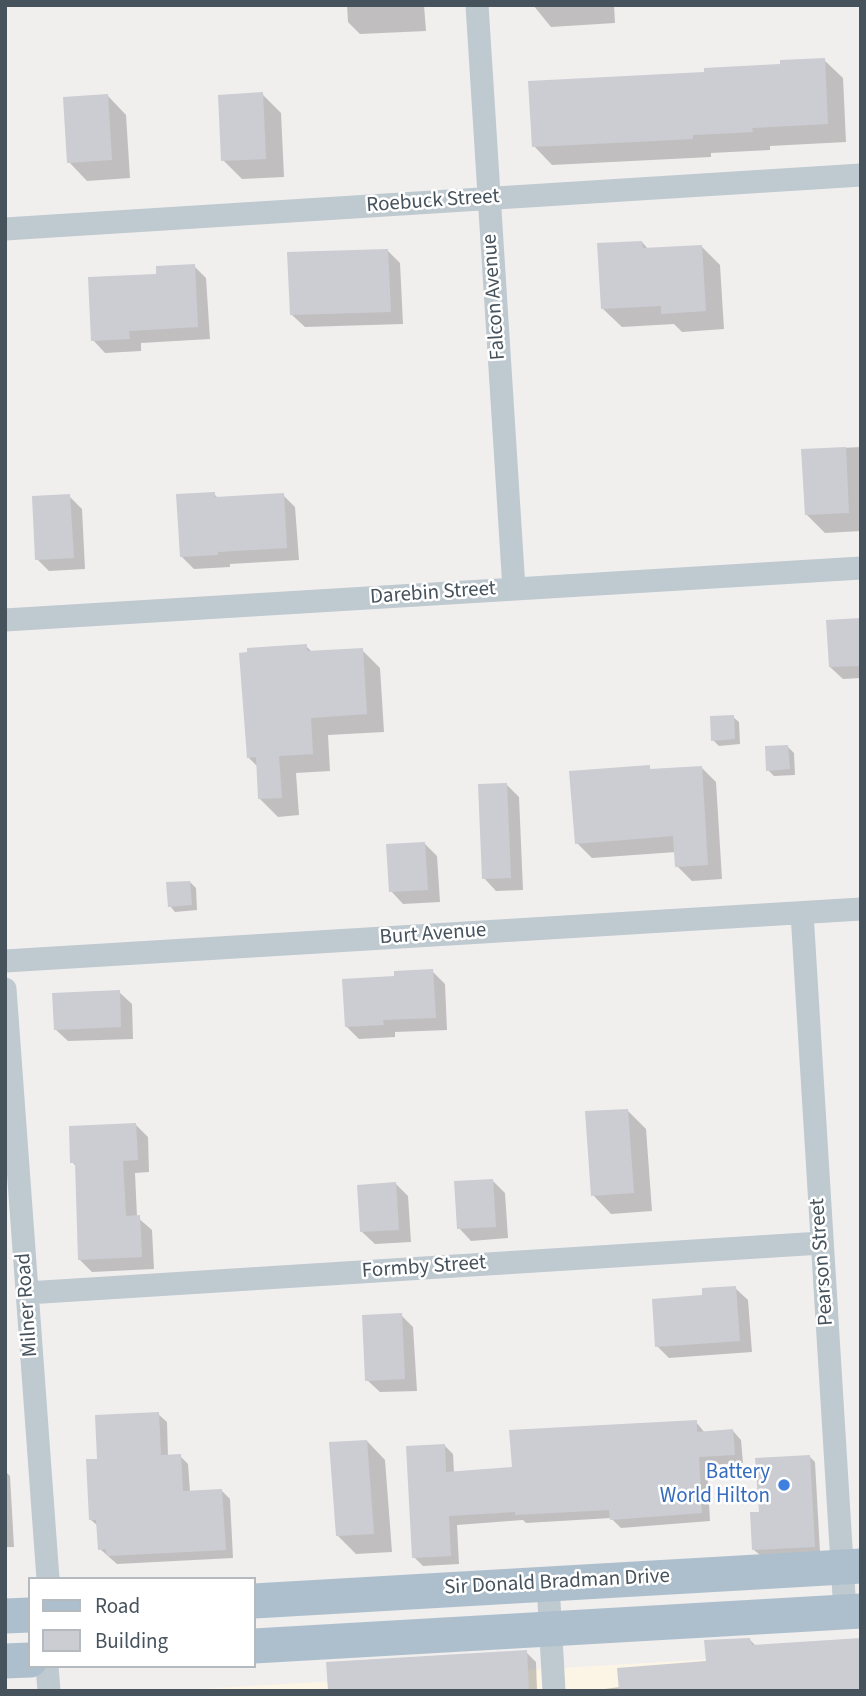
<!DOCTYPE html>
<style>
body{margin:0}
#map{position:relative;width:866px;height:1696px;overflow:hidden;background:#f1eeee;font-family:"Source Sans 3",sans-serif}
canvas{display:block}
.frame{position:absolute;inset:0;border:7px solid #46525c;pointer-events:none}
.legend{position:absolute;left:28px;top:1577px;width:228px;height:91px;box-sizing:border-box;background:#fff;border:2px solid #b5babe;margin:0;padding:9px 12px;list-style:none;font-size:21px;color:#46525c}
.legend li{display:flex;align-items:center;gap:14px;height:35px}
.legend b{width:35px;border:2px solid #b5babe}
</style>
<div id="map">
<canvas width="866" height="1696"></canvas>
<div class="frame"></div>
<ul class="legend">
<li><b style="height:9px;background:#adbfcd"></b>Road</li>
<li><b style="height:19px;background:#cbcdd3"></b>Building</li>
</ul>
</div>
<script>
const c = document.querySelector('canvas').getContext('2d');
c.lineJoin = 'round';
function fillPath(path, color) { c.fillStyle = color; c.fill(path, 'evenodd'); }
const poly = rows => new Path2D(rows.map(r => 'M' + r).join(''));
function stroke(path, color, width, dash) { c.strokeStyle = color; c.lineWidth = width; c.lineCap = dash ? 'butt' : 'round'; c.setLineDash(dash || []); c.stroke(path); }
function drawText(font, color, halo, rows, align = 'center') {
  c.font = font + ' "Source Sans 3",sans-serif'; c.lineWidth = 5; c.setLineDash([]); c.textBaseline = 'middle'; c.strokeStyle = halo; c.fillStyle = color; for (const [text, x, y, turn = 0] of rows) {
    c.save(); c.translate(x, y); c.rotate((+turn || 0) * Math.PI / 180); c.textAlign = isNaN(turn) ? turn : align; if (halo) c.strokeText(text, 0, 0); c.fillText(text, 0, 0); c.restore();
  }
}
const commercial = poly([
 [819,1653,861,1691,165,1691]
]);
const shadow = poly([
 [347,5,424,5,426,31,360,34,348,22],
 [533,5,614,5,615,23,551,27],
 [824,60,843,78,846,142,770,146,770,150,711,153,711,157,552,165,534,146,706,74],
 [262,94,281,113,284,177,242,179,223,160],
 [108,96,126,115,130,178,87,181,69,162],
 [642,242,649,250,702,247,720,265,724,329,682,332,674,324,622,327,603,309],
 [387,250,400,263,403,324,305,327,292,315],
 [194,266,206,278,210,339,141,343,141,351,105,353,93,340,158,275],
 [861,447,861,531,825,533,806,514,803,450],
 [214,494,219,499,283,495,295,507,299,560,230,564,230,567,194,569,181,556],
 [69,496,82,509,85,569,49,571,37,559],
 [861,619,861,678,843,679,830,667],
 [306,646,313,653,362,650,380,668,384,732,328,735,330,771,296,773,299,815,278,817,260,799,258,767,248,757],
 [733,717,739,722,740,744,719,746,713,740],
 [788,747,794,753,795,775,774,776,768,770],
 [649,767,652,771,701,767,716,782,722,879,692,881,677,866,676,852,592,858,577,843],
 [507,785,519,797,523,890,496,891,484,878],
 [425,844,437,856,440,902,403,904,391,891],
 [190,882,196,888,197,910,175,912,170,906],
 [859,952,861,952,861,997],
 [432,971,445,984,447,1030,395,1032,395,1037,359,1039,346,1026,396,978],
 [119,992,132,1004,133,1039,68,1041,55,1029],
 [627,1110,646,1129,652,1211,611,1214,593,1195],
 [136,1125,148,1137,149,1172,135,1173,137,1217,152,1230,154,1269,92,1272,80,1260,77,1167,72,1162],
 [492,1180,505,1193,508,1238,471,1241,459,1228],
 [396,1184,408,1196,411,1242,375,1244,362,1232],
 [735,1288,748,1300,752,1352,669,1358,657,1346],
 [401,1315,413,1327,417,1391,380,1392,367,1380],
 [158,1414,167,1422,168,1457,180,1456,188,1464,190,1492,222,1491,230,1499,233,1558,117,1564,100,1549,99,1527,91,1520,99,1460],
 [696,1422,705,1433,733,1431,741,1440,743,1463,707,1465,710,1521,621,1528,611,1518,526,1523,523,1520,457,1525,459,1564,423,1566,414,1557,444,1445,453,1454,454,1473,514,1469],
 [367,1441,385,1460,392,1552,356,1554,337,1535],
 [809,1456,815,1462,820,1552,760,1555,754,1550],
 [5,1471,10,1476,14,1547,5,1547],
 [749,1639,756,1646,861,1691,589,1691,620,1687,708,1663],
 [526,1652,536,1662,537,1691,330,1691]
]);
const building = poly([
 [825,58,828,124,752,128,753,132,693,135,693,139,532,147,528,81,704,72,704,68,780,64,780,60],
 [263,92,266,159,221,161,218,95],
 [108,94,112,160,67,163,63,97],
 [642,241,643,248,702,245,706,311,661,314,661,306,601,309,597,243],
 [388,249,391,312,290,315,287,252],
 [195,264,198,327,129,331,130,339,91,341,88,277,156,274,156,266],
 [846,447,849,513,805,515,801,449],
 [215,492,215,497,284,493,287,548,218,552,218,555,180,557,176,494],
 [70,494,74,558,35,560,32,496],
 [861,618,861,666,829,667,826,620],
 [307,644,307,651,363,648,367,714,311,718,313,754,279,756,282,798,258,799,256,757,247,758,239,653,247,652,247,648],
 [734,715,735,739,711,741,710,716],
 [788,745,790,769,766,771,765,746],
 [650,765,650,769,702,766,708,865,675,867,673,836,575,844,569,771],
 [507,783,511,878,482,879,478,784],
 [425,842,428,890,389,892,386,844],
 [190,881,192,905,168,907,166,882],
 [433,969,436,1018,383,1020,384,1025,345,1027,342,979,394,976,394,971],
 [120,990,121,1027,54,1030,52,993],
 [628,1109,634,1193,591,1196,585,1111],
 [136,1123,138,1160,123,1161,126,1216,140,1215,142,1257,78,1260,75,1163,70,1163,69,1126],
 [493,1179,496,1227,457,1229,454,1181],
 [396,1182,399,1230,360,1232,357,1185],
 [736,1286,740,1341,655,1347,652,1299,702,1295,702,1288],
 [402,1313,405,1379,365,1381,362,1315],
 [159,1412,161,1455,181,1454,183,1491,222,1489,226,1550,107,1556,106,1549,98,1550,96,1520,89,1520,86,1459,97,1459,95,1415],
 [697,1420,697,1432,733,1429,735,1455,699,1457,702,1513,610,1520,609,1510,515,1515,515,1512,449,1516,451,1556,412,1558,406,1446,445,1444,446,1472,512,1467,509,1430],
 [367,1440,374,1534,336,1536,329,1442],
 [810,1455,815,1547,752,1550,750,1512,759,1512,755,1458],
 [750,1638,752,1645,861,1638,861,1691,619,1691,617,1668,706,1661,704,1640],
 [527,1650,529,1691,328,1691,326,1662]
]);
const street = poly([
 [477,5,514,589],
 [5,229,861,175],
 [5,620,861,568],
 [802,913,845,1612],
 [5,961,861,909],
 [5,989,48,1579],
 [27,1293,821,1243],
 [548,1584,554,1691],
 [47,1666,49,1691]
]);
const primary = poly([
 [254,1601,861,1566],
 [5,1616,30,1615],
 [254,1646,861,1611],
 [5,1661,30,1660]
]);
const markers = [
 [784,1485,7,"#3f7fe0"]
];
const streetNames = [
 ["Roebuck Street",433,202,-4],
 ["Falcon Avenue",495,297,-94],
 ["Darebin Street",433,594,-4],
 ["Burt Avenue",433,935,-4],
 ["Pearson Street",823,1262,-94],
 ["Formby Street",424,1268,-4],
 ["Milner Road",28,1305,-94],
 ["Sir Donald Bradman Drive",557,1583,-3]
];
const shopNames = [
 ["Battery",770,1473],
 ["World Hilton",770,1497]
];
fillPath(commercial, '#fcf5e6');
fillPath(shadow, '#0003');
fillPath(building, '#cbcdd3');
stroke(street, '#bec9d0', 23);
stroke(primary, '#adbfcd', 35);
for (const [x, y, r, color] of markers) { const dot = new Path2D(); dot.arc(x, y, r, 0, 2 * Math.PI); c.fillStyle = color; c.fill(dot); stroke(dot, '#fff', 2.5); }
drawText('21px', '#46525c', '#fff', streetNames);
drawText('21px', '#366cbe', '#fff', shopNames, 'right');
</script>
